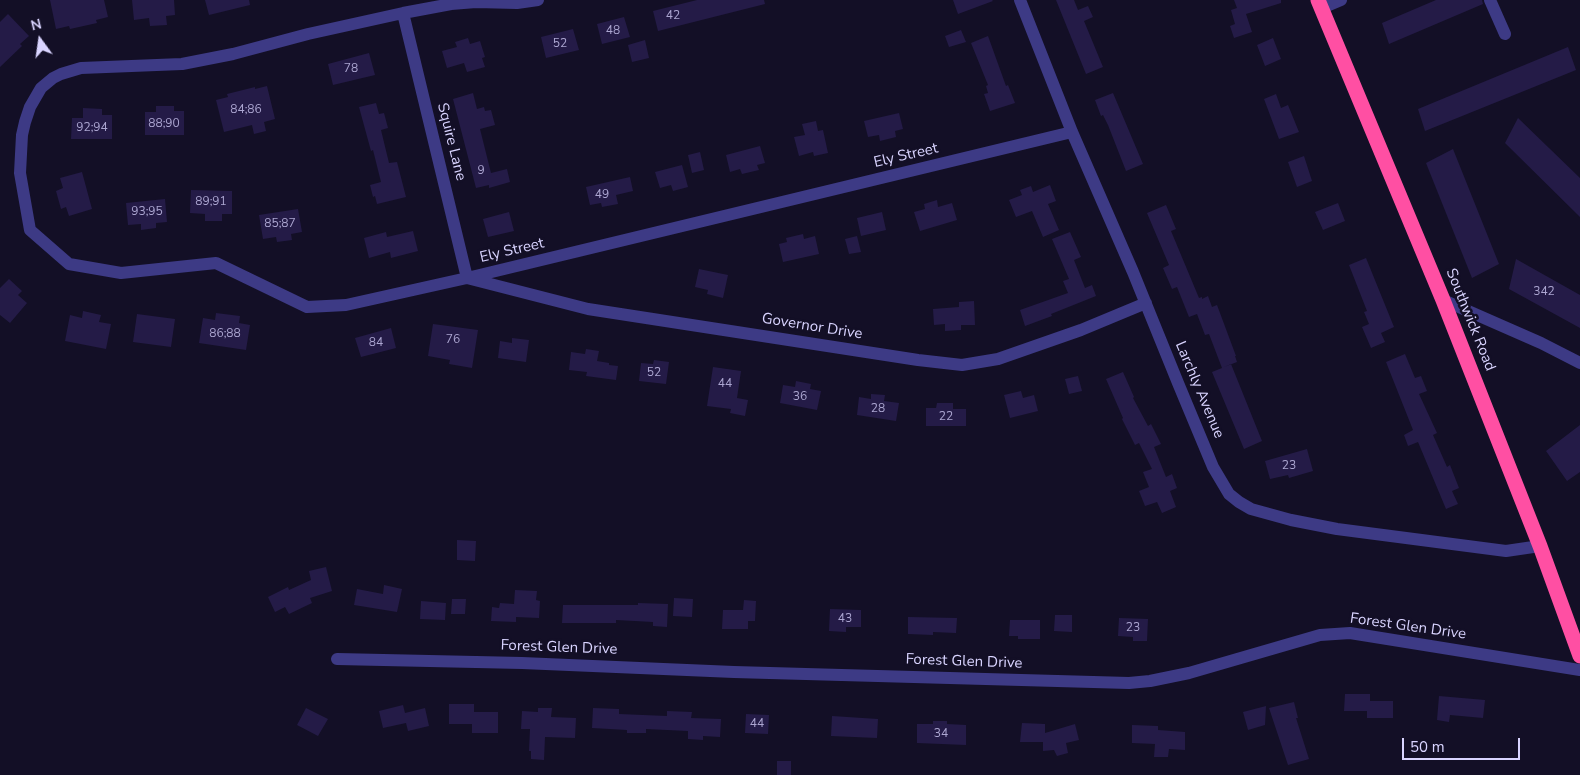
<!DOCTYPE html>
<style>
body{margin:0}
#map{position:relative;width:1580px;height:775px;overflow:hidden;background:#130f26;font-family:"Nunito Sans",sans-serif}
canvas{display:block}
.north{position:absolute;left:15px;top:15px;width:50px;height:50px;-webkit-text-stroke:4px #130f26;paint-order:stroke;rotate:346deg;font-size:14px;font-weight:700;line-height:20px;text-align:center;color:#d9d4ff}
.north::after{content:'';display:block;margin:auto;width:18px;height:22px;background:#d9d4ff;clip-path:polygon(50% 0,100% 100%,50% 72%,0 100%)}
.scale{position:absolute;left:1402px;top:738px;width:118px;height:22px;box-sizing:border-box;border:2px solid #d9d4ff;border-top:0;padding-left:6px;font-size:15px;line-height:18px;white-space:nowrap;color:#d9d4ff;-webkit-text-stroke:4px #130f26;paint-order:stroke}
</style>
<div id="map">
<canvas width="1580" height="775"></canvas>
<div class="north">N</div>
<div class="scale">50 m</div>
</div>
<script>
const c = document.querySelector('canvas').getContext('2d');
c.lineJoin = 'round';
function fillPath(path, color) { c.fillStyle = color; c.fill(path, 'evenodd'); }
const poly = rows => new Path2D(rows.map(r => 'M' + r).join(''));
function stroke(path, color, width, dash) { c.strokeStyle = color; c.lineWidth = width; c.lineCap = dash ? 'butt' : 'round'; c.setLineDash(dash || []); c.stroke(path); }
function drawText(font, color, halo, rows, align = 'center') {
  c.font = font + ' "Nunito Sans",sans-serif'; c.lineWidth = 5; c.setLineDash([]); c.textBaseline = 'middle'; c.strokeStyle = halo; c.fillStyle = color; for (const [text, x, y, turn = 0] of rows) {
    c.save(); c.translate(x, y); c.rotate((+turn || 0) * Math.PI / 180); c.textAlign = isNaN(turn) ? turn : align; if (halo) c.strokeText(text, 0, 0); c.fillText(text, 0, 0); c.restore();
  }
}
const building = poly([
 [50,0,104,0,108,17,96,20,97,23,70,29,69,26,56,29],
 [132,0,174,0,175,15,166,16,167,25,150,26,149,18,134,20],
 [205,0,249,0,250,5,209,15],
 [697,0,764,0,765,4,658,31,653,11],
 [953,0,992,0,993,1,958,14],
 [1056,0,1074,0,1078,10,1088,6,1093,17,1084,21,1103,67,1086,74],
 [1234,0,1281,0,1281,3,1246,14,1252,32,1234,38,1230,26,1235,24,1231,10,1237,8],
 [1436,0,1482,0,1483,4,1389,44,1382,23],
 [8,14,29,36,20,44,22,46,0,67,0,22],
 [624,17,630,37,602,44,597,24],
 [573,29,579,50,546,58,541,37],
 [961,30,966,42,949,47,945,36],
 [988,36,1006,86,1008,85,1015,103,990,111,984,94,988,93,986,86,988,85,971,43],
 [468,38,470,44,480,41,485,57,482,58,485,67,467,72,464,63,447,68,442,51,457,47,455,42],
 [1273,38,1281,59,1265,66,1257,45],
 [645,40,649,58,632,62,628,45],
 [1568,47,1576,70,1425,131,1418,109],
 [369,53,375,75,333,85,328,64],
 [267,86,275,119,264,122,266,131,254,134,252,125,224,132,216,100,228,97,227,94,255,87,255,89],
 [473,93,477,109,484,107,485,111,491,110,495,125,480,129,491,173,507,169,510,182,489,188,489,185,476,188,453,99],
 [1113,93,1143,164,1126,171,1108,125,1103,115,1101,116,1095,100],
 [1276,94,1281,108,1288,105,1299,132,1279,139,1264,99],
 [376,103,379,114,384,113,388,128,381,130,389,163,397,162,406,197,377,204,375,196,373,197,370,185,381,182,373,150,371,151,359,107],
 [156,106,174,106,174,111,184,111,184,135,145,135,145,112,156,112],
 [83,108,102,109,102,115,112,115,112,139,71,139,72,118,83,118],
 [899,113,903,129,895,131,896,137,880,141,879,135,868,137,864,121],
 [1518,118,1580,178,1580,217,1505,143],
 [816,121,818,131,823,130,828,153,814,156,813,152,799,156,794,137,805,135,802,124],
 [760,146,765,163,757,165,759,170,742,174,740,169,730,172,726,155],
 [1453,149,1499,264,1472,278,1426,163],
 [700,152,704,170,692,173,688,155],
 [1304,156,1312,181,1297,187,1288,162],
 [682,165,688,187,673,191,671,185,660,188,655,172],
 [82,172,92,209,69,216,66,207,61,209,56,191,63,188,60,178],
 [630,177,633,191,616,195,618,204,602,207,601,203,590,205,586,187],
 [1050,185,1056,201,1048,204,1059,230,1043,237,1032,211,1016,217,1009,200,1022,195,1020,190,1031,186,1033,192],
 [191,190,232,191,232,214,222,214,222,221,205,221,205,214,190,213],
 [165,199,167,222,156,223,156,228,141,230,141,224,128,225,126,203],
 [937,200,938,207,952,203,957,220,920,231,914,212,925,209,924,204],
 [1338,203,1345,221,1323,230,1315,212],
 [1166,205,1176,229,1171,231,1199,298,1202,297,1202,299,1208,296,1212,307,1217,305,1236,356,1235,356,1237,362,1224,367,1231,364,1262,441,1244,449,1212,372,1222,368,1209,334,1205,335,1197,314,1189,317,1177,287,1172,289,1163,268,1169,265,1147,213],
 [298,209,302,232,291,234,292,240,277,242,276,237,263,239,259,215],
 [509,212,514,231,488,237,483,219],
 [882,212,886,230,861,236,857,218],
 [413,231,418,251,391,258,390,252,369,258,364,238,386,232,387,237],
 [1070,232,1081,257,1074,260,1085,288,1092,285,1096,296,1051,314,1052,316,1025,326,1020,310,1068,293,1063,281,1069,279,1052,239],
 [803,234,804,239,815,236,819,254,783,262,779,244,787,242,786,238],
 [857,236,861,252,849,254,845,239],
 [1366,258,1394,327,1381,333,1385,342,1371,348,1362,327,1369,324,1364,312,1367,311,1349,265],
 [1516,259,1580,295,1580,328,1509,289],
 [699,269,728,275,723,298,707,294,708,290,695,287],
 [9,279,22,291,18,295,27,303,10,323,0,315,0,288],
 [974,301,975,325,961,325,961,330,945,331,945,324,934,325,933,309,959,307,959,302],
 [83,311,101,315,99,322,111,324,106,349,65,341,70,315,82,318],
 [216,313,240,316,239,323,250,325,246,350,199,343,203,318,215,320],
 [137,314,175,319,171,347,133,342],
 [433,324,478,330,472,368,449,364,450,360,428,356],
 [391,328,396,348,361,357,355,338],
 [512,338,529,340,526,362,498,358,500,341,512,343],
 [586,349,599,351,597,361,609,363,609,365,618,366,616,380,586,376,587,372,569,370,571,352,585,354],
 [1405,354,1415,378,1421,376,1427,391,1419,394,1437,433,1433,435,1447,467,1450,465,1459,488,1452,491,1458,504,1446,509,1418,442,1408,446,1404,435,1413,430,1386,362],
 [654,360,669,362,666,384,639,381,641,363,653,364],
 [713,367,741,371,737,398,748,400,745,416,730,413,731,409,707,406],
 [1123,372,1134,397,1133,398,1148,426,1151,424,1161,444,1154,447,1166,477,1172,474,1177,488,1170,491,1176,507,1162,513,1157,502,1145,506,1139,491,1149,487,1143,472,1152,469,1139,443,1135,445,1122,419,1123,418,1106,379],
 [1078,376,1082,391,1069,394,1065,379],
 [796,381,811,384,810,389,821,391,817,410,780,403,783,385,795,387],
 [1021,391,1023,398,1034,395,1038,411,1010,418,1004,395],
 [871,394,885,395,884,401,899,403,896,421,857,415,859,397,871,399],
 [937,403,953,403,953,409,966,409,966,426,926,426,926,408,936,408],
 [1580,425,1580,472,1567,481,1546,451],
 [1307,449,1313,471,1289,478,1288,475,1270,479,1265,461],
 [457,540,476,541,475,561,457,560],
 [326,567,332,591,310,598,312,603,289,614,285,607,275,612,268,597,288,587,289,590,311,580,309,571],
 [384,585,402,589,397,612,354,605,357,589,383,594],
 [515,590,537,591,536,600,540,601,539,618,516,617,516,622,491,621,492,607,499,608,500,603,514,604],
 [674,598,693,599,692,617,673,616],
 [452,599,466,599,465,614,451,614],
 [744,600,756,601,755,621,748,621,748,629,722,629,723,610,743,610],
 [421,601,446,603,445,620,420,619],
 [638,603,668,604,667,627,653,626,653,622,616,620,616,623,562,623,563,605,638,605],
 [830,609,861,610,861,627,846,627,846,632,829,631],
 [1055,615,1072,615,1072,632,1054,631],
 [908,617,957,618,956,633,933,632,933,635,908,634],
 [1119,618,1148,619,1147,641,1133,641,1133,637,1118,636],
 [1010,620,1040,620,1040,639,1018,639,1018,636,1009,636],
 [1345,694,1370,694,1370,701,1393,701,1393,718,1367,718,1367,711,1344,711],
 [1439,696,1485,700,1483,718,1450,715,1449,722,1437,720],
 [1294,702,1298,718,1296,718,1309,759,1288,765,1269,708],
 [449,704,474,704,474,712,498,712,498,733,472,733,472,724,449,724],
 [403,705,405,713,425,708,429,726,408,731,406,723,383,728,379,711],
 [1266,706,1265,725,1248,730,1243,712],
 [306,708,328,719,318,736,297,725],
 [538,708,552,708,551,717,576,718,575,738,545,737,544,760,531,759,531,751,529,751,530,729,521,729,522,711,538,712],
 [593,708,619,709,619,714,667,716,667,711,692,712,691,718,721,719,720,737,703,736,703,740,688,739,688,731,646,729,646,733,627,733,627,730,592,728],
 [746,714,769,715,768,734,745,733],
 [832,716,878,719,877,738,831,736],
 [933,721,947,721,947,724,966,725,966,745,917,743,917,724,933,724],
 [1022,723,1045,724,1045,733,1075,724,1079,740,1066,743,1068,753,1057,756,1054,750,1043,751,1043,742,1020,742],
 [1132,725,1158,726,1158,730,1185,732,1185,750,1169,749,1168,757,1154,757,1155,744,1132,743],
 [777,761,791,761,791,775,777,775]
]);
const minor = poly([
 [538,0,517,3,476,2,451,4,403,13,308,34,233,54,182,64,81,68,61,74,53,78,41,88,30,107,25,122,22,135,20,173,30,230,69,264,121,273,216,263,307,307,346,305,467,278,1072,132],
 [1020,0,1072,132,1133,272,1178,383,1213,467,1229,494,1239,502,1251,509,1291,520,1337,529,1506,551,1540,546],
 [1490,0,1505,34],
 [1322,8,1341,0],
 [403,13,467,278,588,309,918,360,962,365,998,359,1081,330,1146,303],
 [1443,300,1541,343,1580,363],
 [337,659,522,663,734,672,1129,683,1150,681,1189,673,1320,635,1350,633,1580,670]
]);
const highway = poly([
 [1318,0,1443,300,1540,546,1580,656]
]);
const numberNames = [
 ["42",673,16],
 ["48",613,31],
 ["52",560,44],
 ["78",351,69],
 ["84;86",246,110],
 ["88;90",164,124],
 ["92;94",92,128],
 ["9",481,171],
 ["49",602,195],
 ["89;91",211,202],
 ["93;95",147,212],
 ["85;87",280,224],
 ["342",1544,292],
 ["86;88",225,334],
 ["76",453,340],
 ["84",376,343],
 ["52",654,373],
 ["44",725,384],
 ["36",800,397],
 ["28",878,409],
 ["22",946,417],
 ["23",1289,466],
 ["43",845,619],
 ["23",1133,628],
 ["44",757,724],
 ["34",941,734]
];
const streetNames = [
 ["Squire Lane",451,142,76],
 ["Ely Street",906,156,-13],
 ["Ely Street",512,251,-13],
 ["Southwick Road",1470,320,68],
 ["Governor Drive",812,327,9],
 ["Larchly Avenue",1199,390,67],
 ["Forest Glen Drive",1408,627,8],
 ["Forest Glen Drive",559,648,2],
 ["Forest Glen Drive",964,662,2]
];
fillPath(building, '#241b47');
stroke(minor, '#3d3a85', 12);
stroke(highway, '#ff4fa3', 15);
drawText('12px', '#aca6d1', null, numberNames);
drawText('15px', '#d9d4ff', '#130f26', streetNames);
</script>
